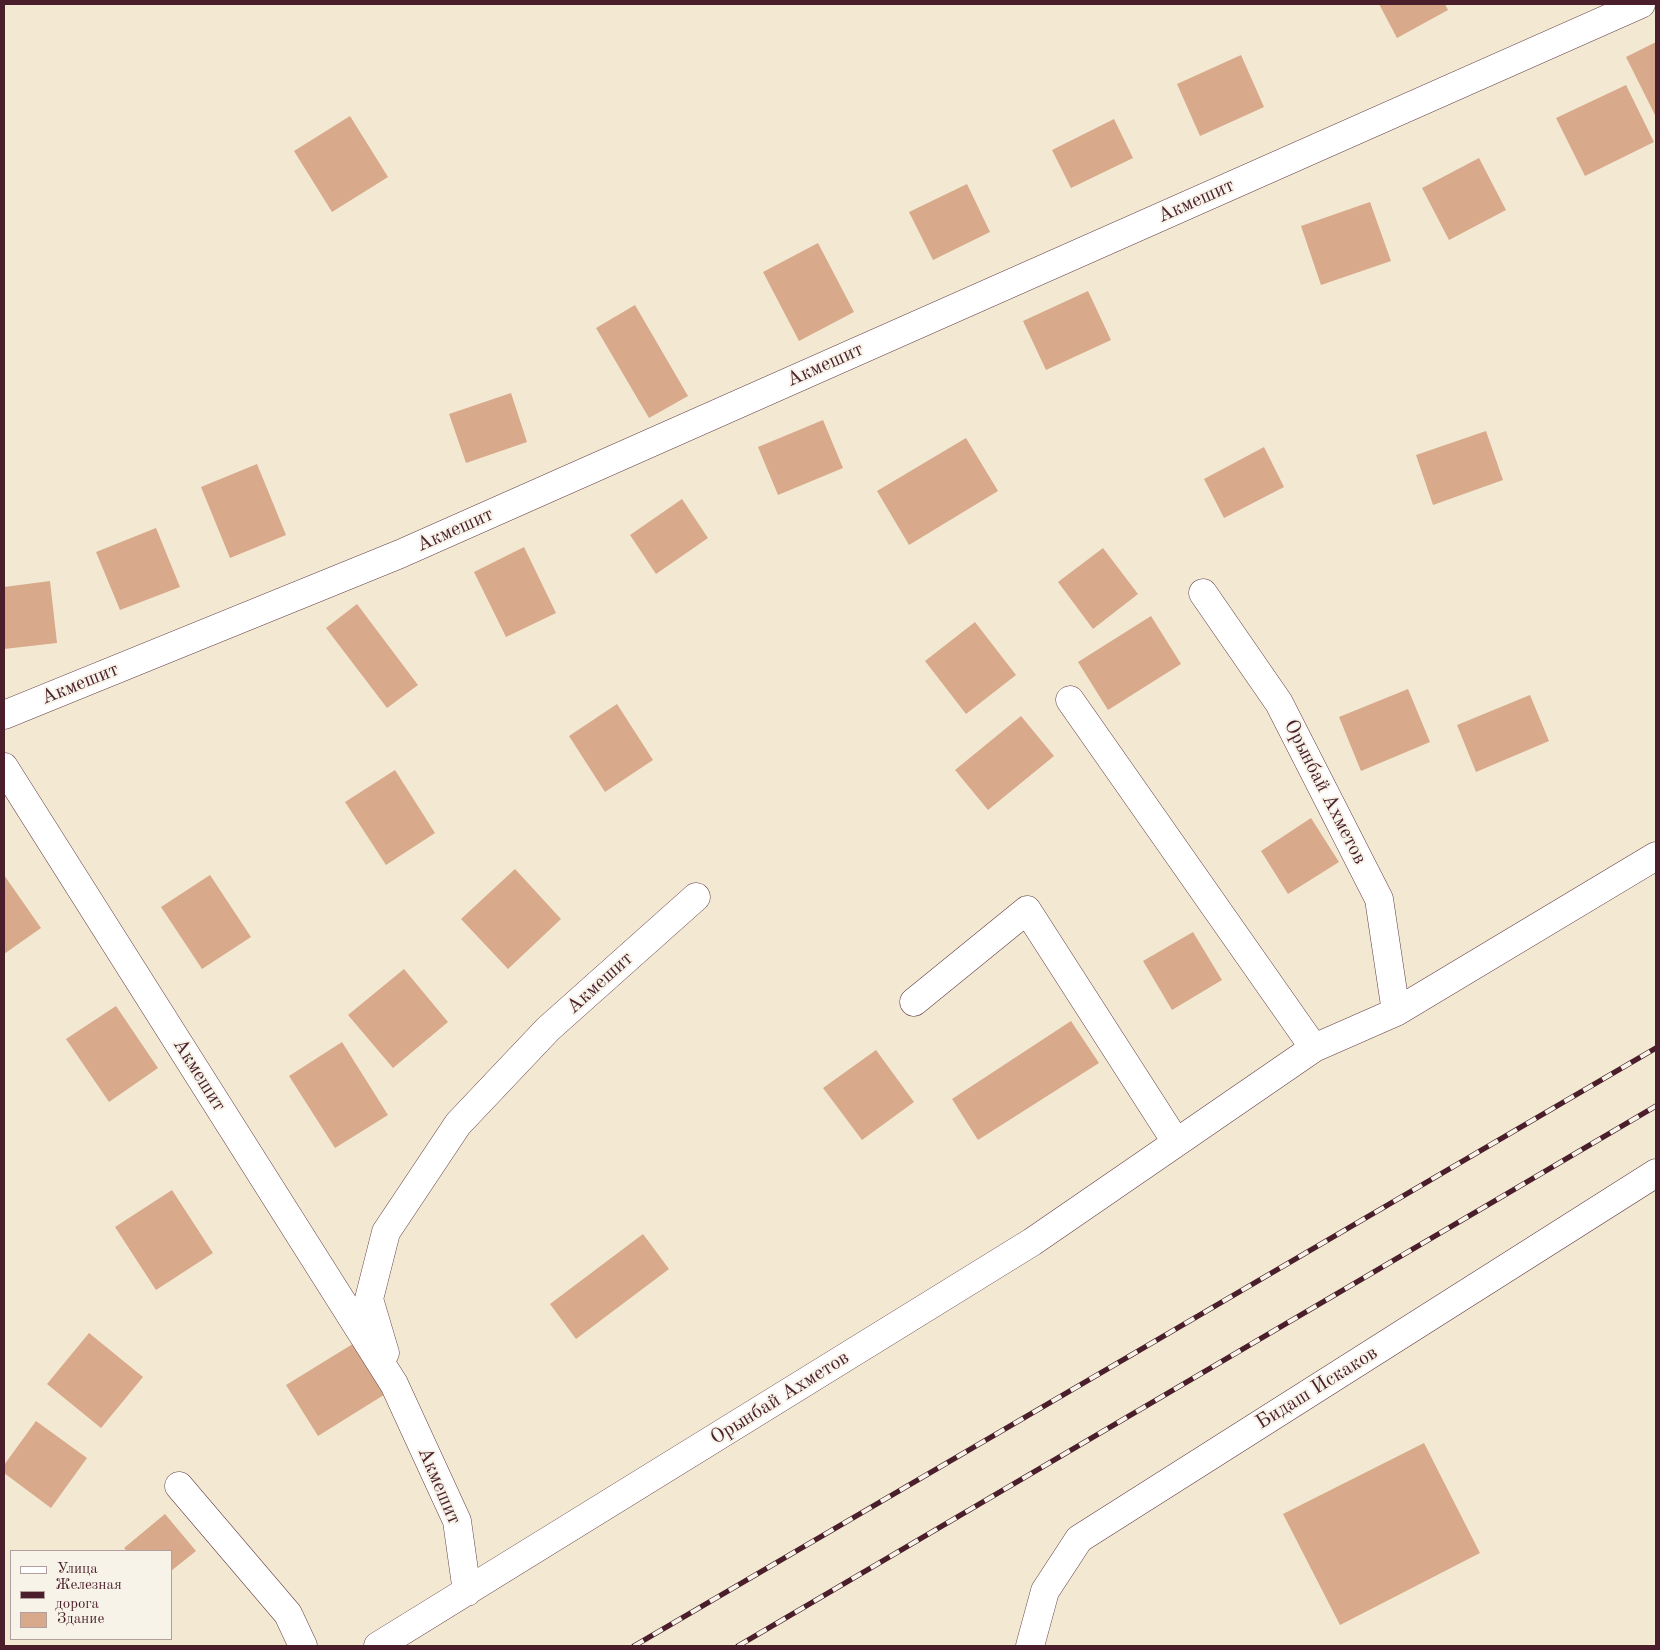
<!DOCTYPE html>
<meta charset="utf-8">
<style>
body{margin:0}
#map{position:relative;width:1660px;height:1650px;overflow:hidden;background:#f3e9d3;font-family:"Old Standard TT",serif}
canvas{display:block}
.frame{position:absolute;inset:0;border:5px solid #4a1f2b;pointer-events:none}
.legend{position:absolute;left:10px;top:1550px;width:162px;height:90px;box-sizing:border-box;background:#f7f3e8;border:1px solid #b29e9c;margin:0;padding:6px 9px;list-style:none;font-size:15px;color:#4a1f2b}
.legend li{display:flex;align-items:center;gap:10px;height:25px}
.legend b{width:25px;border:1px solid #b29e9c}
</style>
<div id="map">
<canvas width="1660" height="1650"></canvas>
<div class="frame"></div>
<ul class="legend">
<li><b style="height:6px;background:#fff"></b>Улица</li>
<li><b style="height:6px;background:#4a1f2b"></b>Железная дорога</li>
<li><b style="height:14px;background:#d8a98b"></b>Здание</li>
</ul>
</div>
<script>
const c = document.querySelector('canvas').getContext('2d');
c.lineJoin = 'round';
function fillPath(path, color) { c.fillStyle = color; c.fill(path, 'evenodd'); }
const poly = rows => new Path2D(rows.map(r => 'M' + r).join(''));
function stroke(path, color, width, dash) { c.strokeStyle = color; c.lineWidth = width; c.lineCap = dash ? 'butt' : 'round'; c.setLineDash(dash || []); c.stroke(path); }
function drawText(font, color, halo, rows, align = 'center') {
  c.font = font + ' "Old Standard TT",serif'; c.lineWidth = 4; c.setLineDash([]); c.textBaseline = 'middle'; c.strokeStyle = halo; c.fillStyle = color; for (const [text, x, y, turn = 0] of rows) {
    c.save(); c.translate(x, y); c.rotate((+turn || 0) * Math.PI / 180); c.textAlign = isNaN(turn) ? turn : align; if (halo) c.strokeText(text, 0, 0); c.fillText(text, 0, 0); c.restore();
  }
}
const building = poly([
 [1379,4,1445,4,1448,10,1397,38],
 [1656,42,1656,117,1626,57],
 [1241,55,1264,107,1200,136,1177,84],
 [1626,85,1654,142,1585,176,1556,118],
 [350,116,388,177,332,212,294,151],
 [1114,119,1133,158,1071,188,1052,150],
 [1479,158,1506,210,1449,240,1422,188],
 [967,184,990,232,933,260,909,212],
 [1370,202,1391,261,1321,285,1301,226],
 [818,243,854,312,799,341,763,272],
 [1088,291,1111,340,1046,370,1023,321],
 [635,305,688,396,649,418,596,328],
 [511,393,527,442,466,463,449,414],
 [823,420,843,468,778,495,758,447],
 [1486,431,1503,480,1433,505,1416,455],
 [966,438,998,491,909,545,877,491],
 [1264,447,1284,487,1224,518,1204,479],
 [257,464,286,535,230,558,201,487],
 [682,499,708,538,656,574,630,535],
 [156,528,180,587,120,610,96,552],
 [524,547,556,613,506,637,474,572],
 [1103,548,1138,594,1093,629,1058,582],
 [50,581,57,643,4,649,4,587],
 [357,604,418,685,387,708,326,628],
 [1151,616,1181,664,1108,710,1078,662],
 [975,622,1016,675,966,714,925,661],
 [1408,689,1430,742,1361,771,1339,717],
 [1530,695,1549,741,1476,772,1457,725],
 [617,704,653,760,605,792,569,736],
 [1021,716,1054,756,988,810,955,770],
 [395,770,435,833,386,865,345,802],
 [1311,818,1339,862,1288,894,1261,851],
 [515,869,561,919,508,969,461,919],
 [4,875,41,928,4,954],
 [210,875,251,937,202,969,161,907],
 [1193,932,1222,980,1172,1010,1143,961],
 [404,969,448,1022,393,1068,348,1015],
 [116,1006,158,1068,109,1102,66,1039],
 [1071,1021,1099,1063,978,1140,952,1099],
 [342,1042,388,1115,335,1148,289,1076],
 [876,1050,914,1102,862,1140,823,1088],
 [172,1190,213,1253,156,1290,115,1227],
 [643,1234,669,1269,576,1339,550,1304],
 [89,1333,143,1377,101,1428,47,1384],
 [356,1342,387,1393,318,1436,286,1385],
 [36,1421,87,1458,51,1508,4,1473,4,1465],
 [1424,1443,1480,1553,1340,1625,1283,1514],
 [165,1514,196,1551,171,1571,171,1551,127,1551,124,1548]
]);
const minor = poly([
 [1203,593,1279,703,1379,899,1396,1012],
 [1070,700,1314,1048],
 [4,715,400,554,1641,4],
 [4,767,394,1384,457,1521,467,1592],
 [914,1002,1027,910,1176,1142],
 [385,1353,369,1299,386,1232,458,1124,548,1029,696,897],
 [179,1486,288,1614,303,1646],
 [378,1646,1032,1242,1314,1048,1396,1012,1656,856],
 [1030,1646,1045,1591,1079,1539,1656,1173]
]);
const rail = poly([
 [634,1646,1656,1048],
 [738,1646,1656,1106]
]);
const streetNames = [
 ["Акмешит",1196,201,-24],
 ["Акмешит",825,365,-24],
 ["Акмешит",455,530,-24],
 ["Акмешит",80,684,-22],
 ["Орынбай Ахметов",1325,792,63],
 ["Акмешит",600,983,-42],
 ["Акмешит",199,1075,58],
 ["Бидаш Искаков",1317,1388,-32],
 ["Орынбай Ахметов",780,1398,-32],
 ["Акмешит",439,1486,67]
];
fillPath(building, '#d8a98b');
stroke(minor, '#633d44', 29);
stroke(minor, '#fff', 28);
stroke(rail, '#4a1f2b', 5.5);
stroke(rail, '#f7f3e8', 4, [11]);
drawText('20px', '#4a1f2b', '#f7f3e8', streetNames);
</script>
